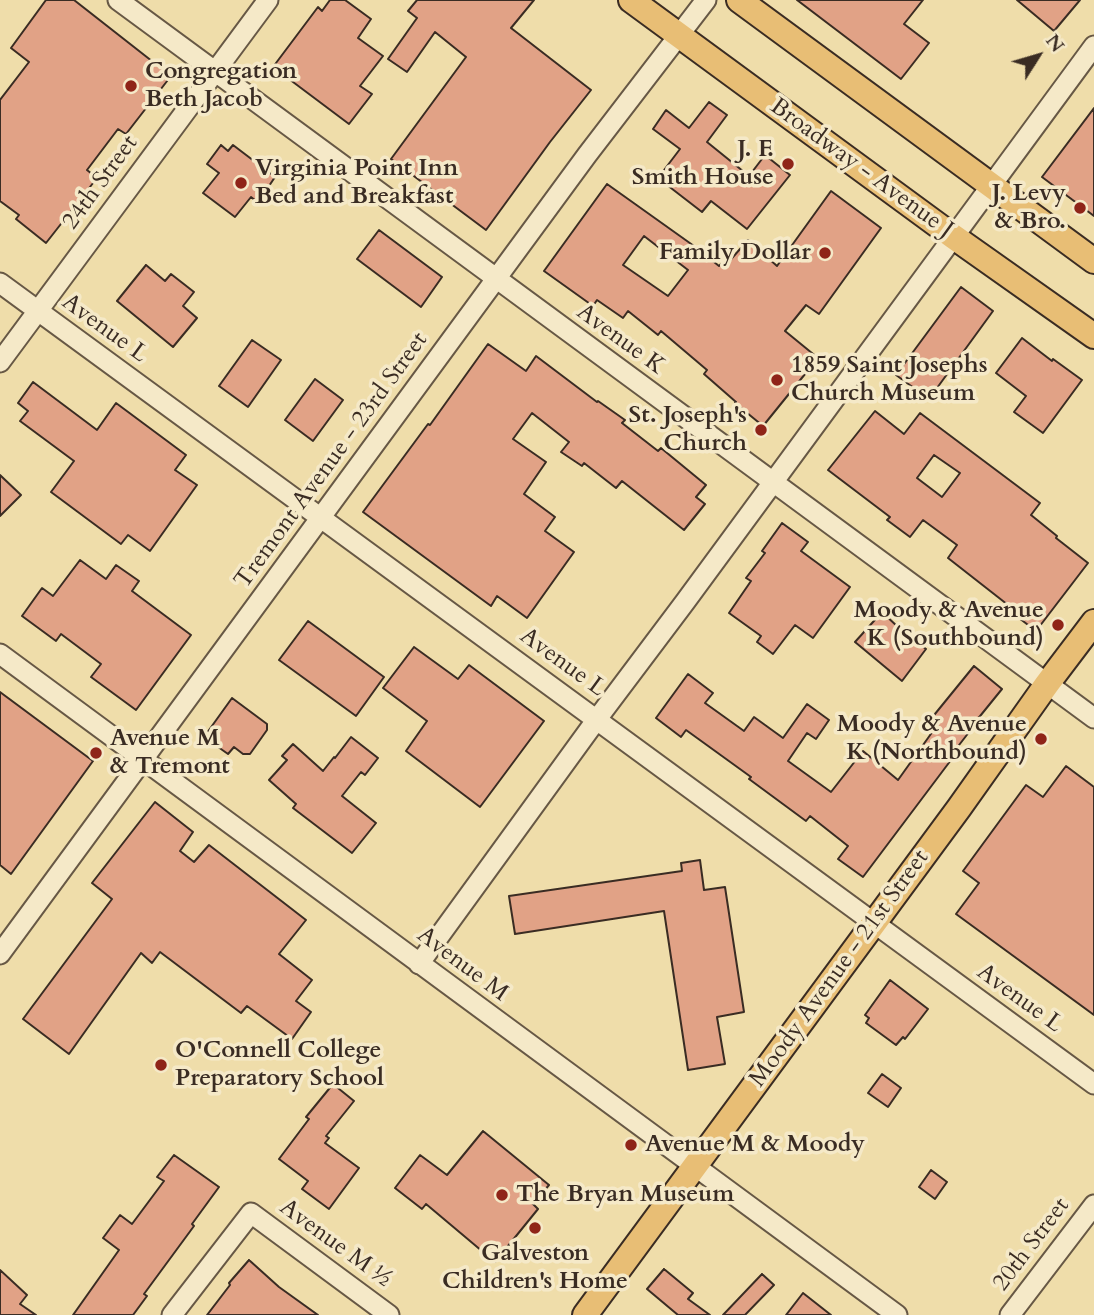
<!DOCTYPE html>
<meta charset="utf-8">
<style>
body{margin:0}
#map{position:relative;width:1094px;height:1315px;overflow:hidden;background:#efddaa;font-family:Cardo,serif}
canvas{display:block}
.north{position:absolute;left:1003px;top:21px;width:70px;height:70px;-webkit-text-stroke:5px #f5e9c8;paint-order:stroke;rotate:53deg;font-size:19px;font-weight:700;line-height:28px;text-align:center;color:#3a2c23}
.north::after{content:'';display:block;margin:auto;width:24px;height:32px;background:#3a2c23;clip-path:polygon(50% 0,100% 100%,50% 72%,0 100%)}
</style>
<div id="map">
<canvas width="1094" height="1315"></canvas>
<div class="north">N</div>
</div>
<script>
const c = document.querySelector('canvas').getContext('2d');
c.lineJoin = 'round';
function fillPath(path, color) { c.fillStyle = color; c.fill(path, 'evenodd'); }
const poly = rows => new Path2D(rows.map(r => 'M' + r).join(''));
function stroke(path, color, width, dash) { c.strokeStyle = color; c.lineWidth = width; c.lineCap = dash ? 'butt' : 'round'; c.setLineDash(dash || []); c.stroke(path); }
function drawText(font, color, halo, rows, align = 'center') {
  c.font = font + ' Cardo,serif'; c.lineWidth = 7; c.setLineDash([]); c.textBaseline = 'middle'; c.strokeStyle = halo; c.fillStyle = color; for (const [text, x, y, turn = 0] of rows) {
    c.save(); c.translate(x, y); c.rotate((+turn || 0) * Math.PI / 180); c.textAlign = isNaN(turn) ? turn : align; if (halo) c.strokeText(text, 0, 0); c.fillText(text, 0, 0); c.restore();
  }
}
const building = poly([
 [46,0,74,0,171,76,126,134,118,129,87,170,97,178,46,243,16,219,19,215,0,201,0,100,29,62,11,48,46,0],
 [330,0,345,0,371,19,358,38,383,56,360,86,372,94,349,124,273,67,318,7,322,11,330,0],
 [417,0,534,0,511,28,591,90,550,142,486,230,391,159,466,57,435,32,407,72,388,59,417,18,408,11,417,0],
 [797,0,923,0,904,24,929,43,901,79,797,0],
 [1017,0,1080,0,1054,31,1017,0],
 [709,102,727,115,707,142,749,176,765,155,790,175,747,229,711,201,702,212,658,178,680,149,653,129,666,110,689,128,709,102],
 [1094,108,1094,216,1042,177,1094,108],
 [221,145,228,151,233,145,275,177,267,189,271,191,261,205,251,197,235,217,203,193,219,173,207,164,221,145],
 [607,184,694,246,719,266,722,263,725,266,748,240,777,266,831,191,881,228,819,314,806,305,785,331,818,358,763,426,735,403,736,402,704,374,707,370,661,331,658,335,628,311,623,318,597,300,593,306,544,271,607,184],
 [644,236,688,270,668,296,623,265,644,236],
 [379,230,442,277,421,307,357,259,379,230],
 [146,265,165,281,171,274,194,292,183,306,197,318,173,347,117,301,146,265],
 [961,287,993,311,929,399,896,375,961,287],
 [1022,338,1052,361,1053,359,1082,380,1043,433,1014,412,1026,396,996,373,1022,338],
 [252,340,281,360,248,407,219,386,252,340],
 [488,344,526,371,536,356,597,402,598,401,625,420,622,423,658,451,661,448,706,485,696,497,705,504,684,530,622,481,616,488,584,463,582,466,561,452,569,442,532,413,513,439,546,462,524,494,555,517,545,531,574,552,527,618,497,596,491,606,363,512,428,424,430,425,488,344],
 [315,379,343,400,313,441,285,420,315,379],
 [33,382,97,430,116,403,186,455,175,470,197,485,150,551,128,535,121,544,51,492,74,461,20,421,28,411,18,403,33,382],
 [875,411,904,434,920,413,1040,503,1031,515,1057,536,1056,538,1088,563,1036,631,1015,615,1017,612,948,558,957,545,923,520,910,537,887,520,890,517,828,470,875,411],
 [934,455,960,473,942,497,917,478,934,455],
 [0,475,21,495,0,516,0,475],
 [782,523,808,542,801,551,850,587,813,638,795,625,773,654,757,642,761,636,729,613,751,581,746,578,765,553,762,551,782,523],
 [80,560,106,579,116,565,139,581,132,591,191,635,136,710,91,677,101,664,61,634,56,641,22,616,42,588,53,596,80,560],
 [882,612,899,628,926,649,902,681,855,642,882,612],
 [308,621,384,677,356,716,279,660,308,621],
 [414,647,458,679,469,665,544,721,480,807,406,751,427,721,383,688,414,647],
 [974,666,1002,689,972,726,973,727,949,758,951,760,863,877,838,859,848,846,810,816,806,821,749,779,751,777,686,730,681,737,656,718,688,674,713,693,705,703,744,731,754,717,783,738,807,704,829,720,816,739,807,733,788,761,831,792,863,751,898,780,933,731,926,725,974,666],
 [0,692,93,761,11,874,0,865,0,692],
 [232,698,267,724,267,730,250,754,243,754,234,747,228,754,204,737,232,698],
 [351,737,378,758,365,775,361,772,342,796,376,823,352,853,293,808,296,804,269,780,287,760,282,756,293,744,323,771,334,757,335,758,351,737],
 [1066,766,1094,787,1094,1015,956,914,979,883,963,871,1026,785,1043,797,1066,766],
 [155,802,193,832,180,851,194,862,209,845,306,920,279,954,312,980,296,1001,311,1012,292,1039,247,1006,241,1013,160,952,152,963,141,953,69,1054,23,1019,112,899,92,883,155,802],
 [700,860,704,890,725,887,744,1012,717,1017,725,1064,688,1070,664,911,515,934,509,896,682,871,681,863,700,860],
 [890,980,928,1009,905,1039,903,1037,896,1045,866,1023,869,1018,865,1015,890,980],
 [882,1074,901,1088,888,1107,868,1093,882,1074],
 [333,1084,354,1101,326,1136,329,1138,325,1143,359,1168,329,1209,302,1189,308,1181,279,1159,309,1119,306,1117,333,1084],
 [483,1131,549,1185,533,1204,538,1209,495,1262,426,1204,422,1209,395,1188,420,1155,447,1175,483,1131],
 [174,1155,219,1187,192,1224,194,1226,144,1294,147,1296,133,1315,73,1315,119,1250,103,1238,120,1215,132,1224,164,1181,157,1177,174,1155],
 [931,1170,947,1182,935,1199,919,1187,931,1170],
 [249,1260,279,1287,318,1315,207,1315,230,1285,229,1283,249,1260],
 [664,1269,693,1293,688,1299,710,1315,678,1315,647,1289,664,1269],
 [0,1270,27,1295,20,1304,36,1315,0,1315,0,1270],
 [762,1274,774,1285,745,1315,723,1315,762,1274],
 [803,1293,831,1315,786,1315,803,1293]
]);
const minor = poly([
 [118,0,1094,718],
 [0,283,1094,1084],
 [0,362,268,0],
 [0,654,897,1315],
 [0,954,587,155,706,0],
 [419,964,597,719,685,602,1094,46],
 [172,1315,251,1213,389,1315],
 [1010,1315,1094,1205]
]);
const major = poly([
 [631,0,954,237,1094,336],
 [739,0,1094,261],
 [585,1315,959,808,1047,684,1094,622]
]);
const markers = [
 [131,86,7,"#8f2418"],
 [788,164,7,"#8f2418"],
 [241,183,7,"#8f2418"],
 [1080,208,7,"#8f2418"],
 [825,253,7,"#8f2418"],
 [777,380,7,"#8f2418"],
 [761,430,7,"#8f2418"],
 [1058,625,7,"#8f2418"],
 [1041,739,7,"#8f2418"],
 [96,753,7,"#8f2418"],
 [161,1065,7,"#8f2418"],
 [631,1145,7,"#8f2418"],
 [502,1195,7,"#8f2418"],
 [535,1228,7,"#8f2418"]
];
const poiNames = [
 ["Congregation",145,72],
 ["Beth Jacob",145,100],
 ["J. F.",774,150,"right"],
 ["Smith House",774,178,"right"],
 ["Virginia Point Inn",255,169],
 ["Bed and Breakfast",255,197],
 ["J. Levy",1066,194,"right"],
 ["& Bro.",1066,222,"right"],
 ["Family Dollar",811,253,"right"],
 ["1859 Saint Josephs",791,366],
 ["Church Museum",791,394],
 ["St. Joseph's",747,416,"right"],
 ["Church",747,444,"right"],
 ["Moody & Avenue",1044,611,"right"],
 ["K (Southbound)",1044,639,"right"],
 ["Moody & Avenue",1027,725,"right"],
 ["K (Northbound)",1027,753,"right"],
 ["Avenue M",110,739],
 ["& Tremont",110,767],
 ["O'Connell College",175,1051],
 ["Preparatory School",175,1079],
 ["Avenue M & Moody",645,1145],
 ["The Bryan Museum",516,1195],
 ["Galveston",535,1254,"center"],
 ["Children's Home",535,1282,"center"]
];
const streetNames = [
 ["Broadway - Avenue J",861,169,36],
 ["24th Street",101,183,-54],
 ["Avenue L",104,329,36],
 ["Avenue K",620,340,36],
 ["Tremont Avenue - 23rd Street",332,461,-54],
 ["Avenue L",562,663,36],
 ["Avenue M",462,965,37],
 ["Moody Avenue - 21st Street",840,969,-54],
 ["Avenue L",1019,999,36],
 ["Avenue M ½",335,1244,36],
 ["20th Street",1032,1245,-53]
];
fillPath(building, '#e1a286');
stroke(building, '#3a2c23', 2);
stroke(minor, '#675845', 23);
stroke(major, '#3a2c23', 28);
stroke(minor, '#f5e9c8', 19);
stroke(major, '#e8be75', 24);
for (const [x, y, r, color] of markers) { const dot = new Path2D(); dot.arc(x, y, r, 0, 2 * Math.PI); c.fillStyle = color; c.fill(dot); stroke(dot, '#f5e9c8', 2.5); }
drawText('bold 24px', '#3a2c23', '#f5e9c8', poiNames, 'left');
drawText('24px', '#3a2c23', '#f5e9c8', streetNames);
</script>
